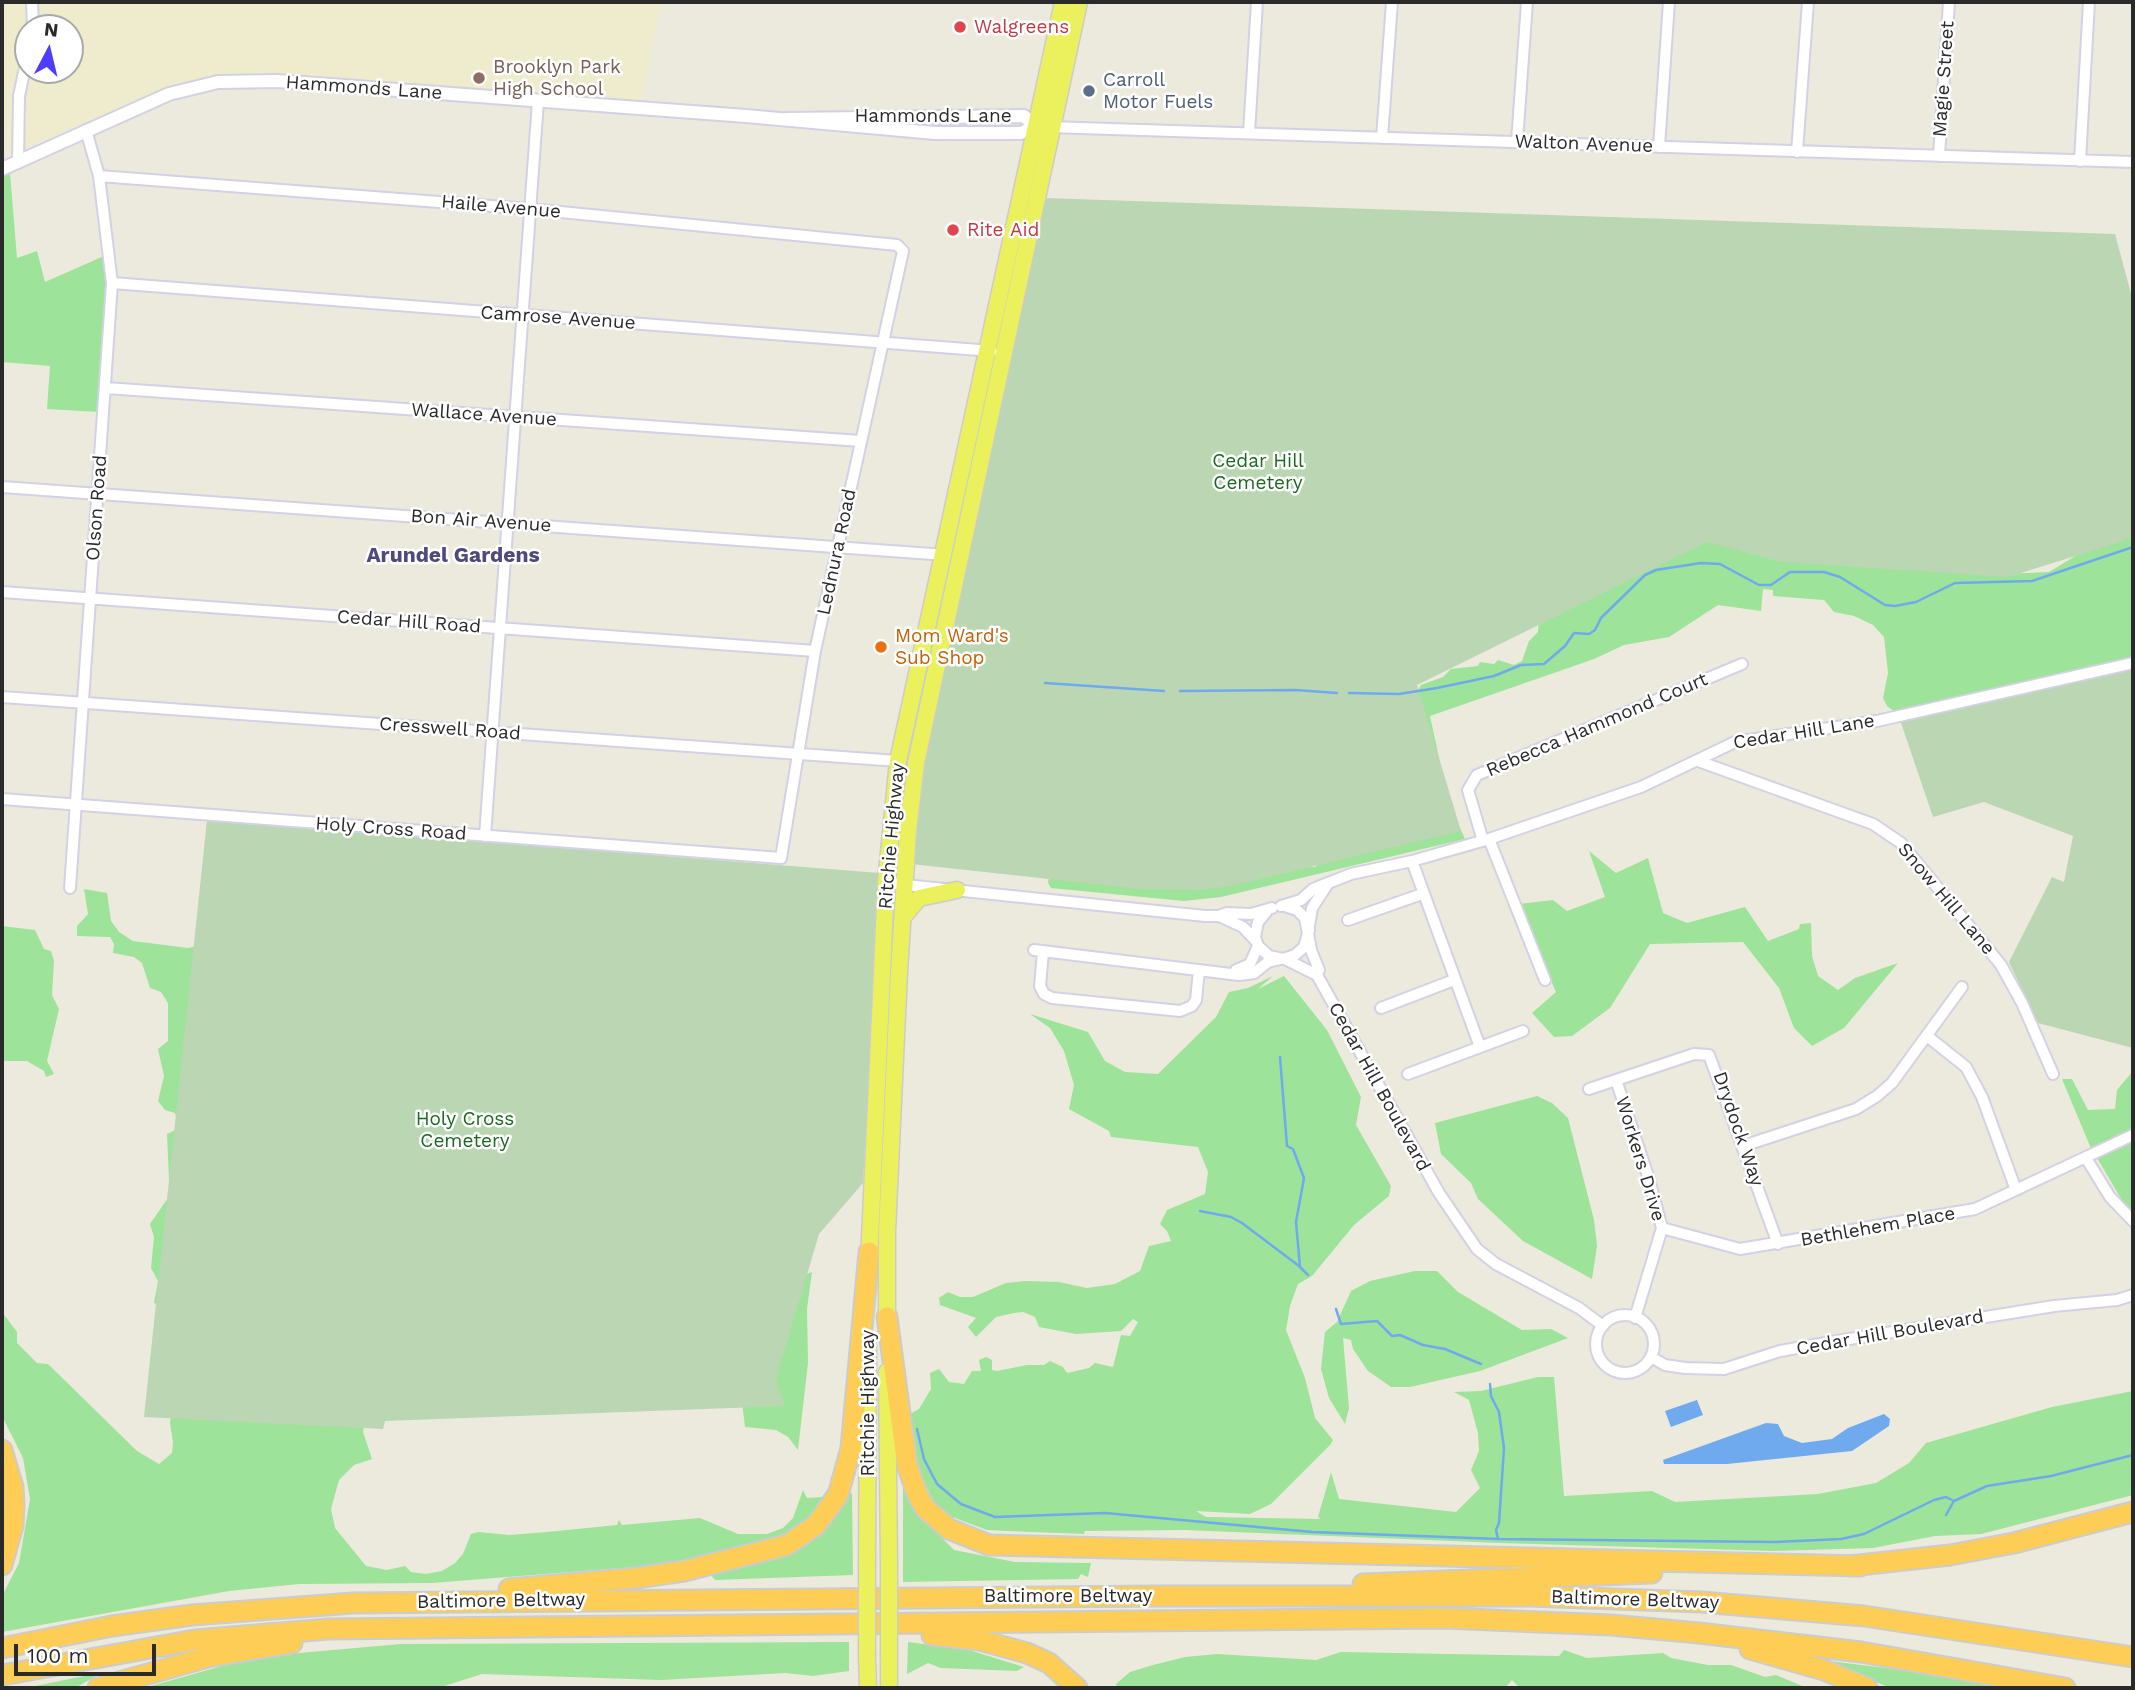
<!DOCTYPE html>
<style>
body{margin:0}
#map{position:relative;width:2135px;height:1690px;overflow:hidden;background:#eceadc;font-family:"Work Sans",sans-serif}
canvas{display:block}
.frame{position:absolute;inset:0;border:4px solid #2a2a2a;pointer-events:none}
.north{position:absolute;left:14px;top:14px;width:70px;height:70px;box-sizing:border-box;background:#fff;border:2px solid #aaa;border-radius:50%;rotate:7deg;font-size:19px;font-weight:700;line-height:28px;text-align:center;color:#2a2a2a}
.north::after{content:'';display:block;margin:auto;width:24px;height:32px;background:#4d3cfa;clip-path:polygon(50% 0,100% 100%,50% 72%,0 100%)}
.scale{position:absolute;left:14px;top:1644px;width:142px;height:32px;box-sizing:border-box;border:4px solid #2a2a2a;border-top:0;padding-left:9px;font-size:21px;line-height:24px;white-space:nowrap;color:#2a2a2a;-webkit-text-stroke:5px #fff;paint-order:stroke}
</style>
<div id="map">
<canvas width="2135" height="1690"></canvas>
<div class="frame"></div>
<div class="north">N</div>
<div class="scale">100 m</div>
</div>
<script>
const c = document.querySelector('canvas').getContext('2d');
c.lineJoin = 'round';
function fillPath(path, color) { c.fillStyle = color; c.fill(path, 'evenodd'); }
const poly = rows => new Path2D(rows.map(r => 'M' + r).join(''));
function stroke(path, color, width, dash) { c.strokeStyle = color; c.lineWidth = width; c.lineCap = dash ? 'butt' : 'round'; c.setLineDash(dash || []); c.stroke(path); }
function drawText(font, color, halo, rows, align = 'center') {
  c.font = font + ' "Work Sans",sans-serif'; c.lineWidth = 5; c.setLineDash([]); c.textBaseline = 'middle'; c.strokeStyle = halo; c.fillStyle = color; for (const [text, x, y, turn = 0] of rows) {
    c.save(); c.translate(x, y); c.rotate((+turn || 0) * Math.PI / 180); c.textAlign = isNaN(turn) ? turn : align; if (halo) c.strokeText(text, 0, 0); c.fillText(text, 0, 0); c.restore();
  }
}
const education = poly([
 [2,2,662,2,641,102,239,75,194,80,168,88,9,154,2,68],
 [28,28,70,28,70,70,28,70]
]);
const green = poly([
 [10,173,17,258,37,251,45,282,104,256,106,293,99,412,47,409,50,366,2,362,2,176],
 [1621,519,2003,574,2049,572,2133,521,2133,657,1895,712,1887,706,1883,698,1888,673,1884,637,1873,625,1854,616,1834,612,1824,600,1773,596,1773,590,1763,589,1761,611,1718,605,1669,637,1624,645,1594,659,1430,716,1449,804,1465,839,1221,897,1184,901,1051,888,1048,883,1050,870,1315,867,1323,861,1421,685,1443,677,1451,669,1478,666,1480,662,1494,664,1498,660,1514,665,1522,661,1529,641,1538,632,1539,619],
 [1589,851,1616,873,1648,858,1663,913,1687,923,1745,907,1768,941,1799,929,1800,924,1811,923,1812,956,1818,976,1838,990,1855,978,1898,963,1844,1028,1812,1046,1794,1028,1779,988,1743,942,1650,944,1610,1008,1572,1036,1554,1037,1532,1013,1556,992,1519,904,1553,900,1567,911,1605,897],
 [84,889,107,893,111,921,119,932,133,941,188,948,202,945,801,1276,812,1272,807,1309,808,1363,798,1450,788,1437,776,1430,745,1427,742,1402,367,1408,363,1432,372,1459,354,1465,339,1480,331,1509,335,1528,366,1566,387,1570,405,1566,411,1572,426,1574,442,1571,455,1563,463,1554,471,1534,478,1532,509,1535,547,1532,617,1525,619,1520,622,1525,700,1518,738,1534,767,1534,783,1528,793,1518,803,1490,807,1498,822,1497,831,1484,817,1517,783,1539,659,1565,432,1583,299,1584,229,1591,2,1632,2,1596,19,1563,30,1499,23,1458,2,1416,2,1312,17,1332,17,1343,37,1363,48,1364,137,1451,159,1464,172,1453,173,1442,170,1423,172,1408,158,1305,154,1303,158,1281,151,1268,154,1237,150,1224,177,1185,169,1179,167,1134,180,1128,175,1113,165,1110,158,1101,164,1076,158,1049,168,1041,168,1003,161,992,150,988,142,963,134,957,113,953,114,944,110,937,77,936,77,926,88,914],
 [2,926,35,930,44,949,51,951,54,961,52,995,59,1009,47,1061,54,1074,46,1077,44,1071,27,1061,2,1061],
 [1273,976,1258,989,1284,976,1327,1030,1361,1097,1356,1125,1391,1186,1389,1196,1354,1225,1312,1276,1298,1284,1290,1306,1286,1330,1305,1378,1315,1418,1333,1440,1330,1445,1271,1504,1250,1514,1196,1511,1206,1517,1321,1519,1318,1517,1331,1472,1339,1499,1456,1512,1480,1488,1471,1470,1479,1451,1478,1433,1469,1400,1454,1392,1481,1391,1538,1377,1554,1377,1564,1496,1652,1491,1675,1502,1818,1494,1876,1483,1909,1463,1926,1443,2052,1407,2133,1391,2133,1495,1981,1534,1935,1536,1873,1548,1774,1551,1500,1543,1185,1530,1085,1531,1084,1534,1031,1532,987,1530,939,1512,911,1456,906,1416,919,1409,931,1389,930,1373,939,1369,949,1382,964,1384,972,1371,981,1371,979,1360,986,1357,992,1360,992,1370,997,1371,1027,1365,1044,1365,1050,1361,1063,1367,1067,1373,1089,1368,1095,1363,1113,1367,1121,1335,1130,1336,1138,1322,1133,1319,1121,1331,1076,1334,1039,1327,1035,1317,1023,1312,1014,1313,996,1317,976,1337,968,1327,976,1318,940,1305,939,1298,948,1292,960,1297,973,1297,1006,1283,1026,1281,1059,1282,1087,1288,1115,1284,1140,1271,1149,1246,1171,1241,1167,1231,1160,1224,1167,1210,1205,1194,1208,1172,1198,1147,1111,1137,1109,1131,1069,1109,1074,1085,1064,1051,1050,1028,1030,1014,1088,1032,1105,1061,1125,1072,1158,1074,1216,1017,1229,992,1248,988],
 [2133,1071,2133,1219,2090,1146,2062,1079,2072,1079,2088,1110,2115,1109,2117,1090],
 [1537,1096,1552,1103,1568,1118,1594,1220,1597,1246,1592,1279,1523,1241,1478,1199,1471,1183,1441,1154,1435,1123],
 [1415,1271,1437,1271,1458,1292,1522,1330,1551,1329,1568,1338,1480,1371,1410,1387,1391,1387,1368,1371,1353,1349,1351,1340,1343,1338,1349,1408,1345,1424,1329,1398,1321,1369,1325,1332,1337,1322,1351,1291,1370,1281],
 [903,1485,913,1509,954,1550,1015,1562,1091,1563,1088,1577,1081,1574,1078,1579,903,1582],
 [852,1493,853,1575,715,1580,711,1575,813,1539,840,1509,844,1498],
 [849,1642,849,1671,813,1676,785,1673,661,1680,482,1674,438,1688,144,1688,254,1657,401,1644],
 [908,1642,969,1650,1024,1667,1017,1671,941,1668,928,1663,907,1674],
 [1564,1650,1587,1658,1663,1653,1671,1658,1708,1665,1731,1665,1765,1677,1776,1675,1807,1688,1520,1688,1512,1680,1505,1688,1117,1688,1116,1684,1130,1672,1153,1665,1185,1657,1217,1654,1316,1660,1341,1652,1559,1656],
 [1829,1661,1918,1672,2007,1688,1890,1688],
 [103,1672,75,1688,26,1688]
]);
const cemetery = poly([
 [1044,198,2115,234,2133,301,2133,538,2008,577,1781,562,1707,542,1417,685,1461,831,1231,886,1200,890,1141,889,911,864,922,764],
 [2133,665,2133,1048,2038,1023,2009,962,2052,877,2064,882,2073,836,1984,802,1933,817,1900,720],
 [207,820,880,873,863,1183,819,1234,776,1380,785,1406,385,1421,383,1429,144,1417]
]);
const water = poly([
 [1697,1400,1703,1415,1671,1427,1665,1411],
 [1884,1414,1890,1419,1889,1426,1852,1451,1727,1464,1664,1464,1663,1460,1766,1423,1778,1424,1784,1436,1802,1443,1832,1439,1848,1428]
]);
const stream = poly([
 [1045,683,1164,691],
 [1180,691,1296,690,1337,693],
 [1349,693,1399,694,1437,688,1494,676,1521,665,1544,664,1565,646,1574,633,1589,634,1595,630,1601,618,1645,575,1656,570,1701,563,1720,564,1759,585,1771,585,1790,572,1824,572,1840,577,1885,605,1895,606,1916,602,1955,583,2032,581,2133,547],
 [1280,1057,1287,1146,1293,1149,1304,1178,1296,1222,1300,1267,1308,1275],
 [1200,1211,1231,1217,1242,1223,1299,1266],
 [1336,1309,1341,1324,1377,1321,1392,1336,1400,1335,1423,1345,1445,1349,1481,1364],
 [1490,1384,1491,1396,1499,1412,1504,1448,1499,1523,1496,1530,1498,1539],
 [917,1429,924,1459,937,1484,961,1504,995,1517,1105,1513,1312,1532,1498,1539,1775,1542,1841,1539,1864,1534,1934,1500,1946,1497,1954,1501],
 [1946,1515,1954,1501,1987,1486,2051,1476,2133,1455]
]);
const minor = poly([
 [32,2,33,28],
 [1049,127,2133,162],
 [1249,133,1257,2],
 [1382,138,1392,2],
 [1517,142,1527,2],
 [1659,147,1669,2],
 [1797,152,1808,2],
 [1939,156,1949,2],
 [2080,161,2089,2],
 [18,162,19,96,28,53],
 [112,283,992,351],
 [106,388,861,441],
 [2,487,946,555],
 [2,592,815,651],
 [2,697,898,761],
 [1698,761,1873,824,1901,843,2001,965,2022,1003,2053,1074],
 [2,799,781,858,815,651,903,251,897,245,530,209,99,176],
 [485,836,538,101],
 [1489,839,1545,980],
 [1483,841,1468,790,1477,775,1742,664],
 [1412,861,1480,1047],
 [886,883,1205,916,1219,916,1227,913,1251,914,1272,908],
 [70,888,112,283,99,176,86,130],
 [1281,906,1301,900,1313,889,1351,874,1412,861,1489,839,1641,787,1735,742,1877,721,2133,663],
 [1285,906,1297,910,1305,918,1311,950,1319,970,1317,975],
 [1267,911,1258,922,1255,937,1258,946,1269,956,1283,959,1295,955,1304,947,1309,930],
 [1219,916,1243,927,1256,941],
 [1348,920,1422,894],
 [1309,926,1312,908,1327,885],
 [1034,950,1239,975,1254,973,1268,962,1281,959],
 [1043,952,1040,986,1044,994,1052,998,1180,1011,1192,1006,1196,1000,1199,970],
 [1285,959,1317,975,1439,1193,1477,1249,1496,1264,1579,1308,1603,1326],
 [1236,970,1250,964,1258,946],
 [1381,1008,1454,980],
 [1927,1036,1966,1067,1982,1097,2016,1190],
 [1408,1074,1523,1031],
 [1616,1080,1649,1179,1662,1228,1635,1318],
 [1589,1089,1694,1054,1709,1055,1778,1244],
 [1743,1146,1856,1109,1877,1096,1892,1083,1962,987],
 [2086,1158,2110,1197,2133,1221],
 [1662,1228,1740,1249,1975,1209,2133,1135],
 '1596 1344a29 29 0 1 1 58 0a29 29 0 1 1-58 0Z',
 [1651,1357,1665,1365,1685,1368,1724,1369,1780,1351,1843,1340,2054,1306,2117,1300,2133,1295]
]);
const tertiary = poly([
 [2,169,169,94,218,82,277,81,746,116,935,133,1021,133,1035,126,1024,116,786,119]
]);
const primary = poly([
 [903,917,919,898,957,890],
 [869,1261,886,883,898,761,1063,2],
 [887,1328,887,1231,899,972,908,831,916,763,1079,2],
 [887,1372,889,1564],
 [867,1565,868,1346],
 [867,1656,868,1688],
 [889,1656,889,1688]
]);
const motorway = poly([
 [887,1317,907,1465,918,1496,926,1509,949,1529,989,1545,1860,1566],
 [2,1450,13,1487,14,1505,13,1526,2,1565],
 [1850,1566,1950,1555,2014,1543,2133,1512],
 [1363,1584,1652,1573],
 [509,1589,636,1578,684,1571,787,1545,816,1525,838,1495,851,1448,869,1252],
 [932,1635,979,1640,1027,1653,1049,1663,1077,1688],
 [2,1648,112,1626,192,1615,353,1603,1159,1596,1529,1596,1702,1602,1864,1616,2133,1657],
 [1750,1649,1824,1670,1867,1688],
 [2,1675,195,1640,328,1629,1444,1618,1611,1625,1699,1633,1861,1652,2065,1688],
 [98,1688,208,1657,292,1643]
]);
const primaryBridge = poly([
 [889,1564,889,1656],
 [867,1565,867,1656]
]);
const markers = [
 [960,27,7,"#e0444e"],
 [479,78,7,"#8d6e63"],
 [1089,91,7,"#5c6f8a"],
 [953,230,7,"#e0444e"],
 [881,647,7,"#e8710a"]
];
const healthNames = [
 ["Walgreens",974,27],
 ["Rite Aid",967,230]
];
const educationNames = [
 ["Brooklyn Park",493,67],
 ["High School",493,89]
];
const streetNames = [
 ["Magie Street",1944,79,-86],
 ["Hammonds Lane",364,88,4],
 ["Hammonds Lane",933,116],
 ["Walton Avenue",1584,144,2],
 ["Haile Avenue",501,207,5],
 ["Camrose Avenue",558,318,4],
 ["Wallace Avenue",484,415,4],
 ["Olson Road",97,508,-86],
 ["Bon Air Avenue",481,521,4],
 ["Lednura Road",837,552,-78],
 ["Cedar Hill Road",409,622,4],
 ["Rebecca Hammond Court",1597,725,-23],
 ["Cresswell Road",450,729,4],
 ["Cedar Hill Lane",1804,732,-9],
 ["Holy Cross Road",391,829,4],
 ["Ritchie Highway",892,836,-85],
 ["Snow Hill Lane",1946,899,50],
 ["Cedar Hill Boulevard",1379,1087,61],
 ["Drydock Way",1738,1129,71],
 ["Workers Drive",1640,1159,73],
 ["Bethlehem Place",1878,1227,-10],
 ["Cedar Hill Boulevard",1890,1333,-10],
 ["Ritchie Highway",868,1403,-90],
 ["Baltimore Beltway",1068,1596],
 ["Baltimore Beltway",1635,1600,2],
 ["Baltimore Beltway",501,1601,-1]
];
const serviceNames = [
 ["Carroll",1103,80],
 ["Motor Fuels",1103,102]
];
const parkNames = [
 ["Cedar Hill",1258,461],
 ["Cemetery",1258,483],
 ["Holy Cross",465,1119],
 ["Cemetery",465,1141]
];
const foodNames = [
 ["Mom Ward's",895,636],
 ["Sub Shop",895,658]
];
const neighbourhoodNames = [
 ["Arundel Gardens",453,556]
];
fillPath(education, '#eeeccc');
fillPath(green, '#9de399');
fillPath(cemetery, '#bbd6b3');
fillPath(water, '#6faaef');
stroke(stream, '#6faaef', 2.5);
stroke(minor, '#d3d1e3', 14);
stroke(tertiary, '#d3d1e3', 16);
stroke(primary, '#ccc', 19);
stroke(motorway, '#ccc', 23);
stroke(minor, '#fff', 10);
stroke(tertiary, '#fff', 12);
stroke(primary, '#eaf15d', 16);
stroke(motorway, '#fecd55', 19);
stroke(primaryBridge, '#ccc', 19, []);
stroke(primaryBridge, '#eaf15d', 16);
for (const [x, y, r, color] of markers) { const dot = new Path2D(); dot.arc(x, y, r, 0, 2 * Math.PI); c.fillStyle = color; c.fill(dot); stroke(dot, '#fff', 2.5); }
drawText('19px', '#be3a42', '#fff', healthNames, 'left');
drawText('19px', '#785e54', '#fff', educationNames, 'left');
drawText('19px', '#2a2a2a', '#fff', streetNames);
drawText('19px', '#4e5e75', '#fff', serviceNames, 'left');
drawText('19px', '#1a681f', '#fff', parkNames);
drawText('19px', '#c56008', '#fff', foodNames, 'left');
drawText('bold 21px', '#4f4a7b', '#fff', neighbourhoodNames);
</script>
